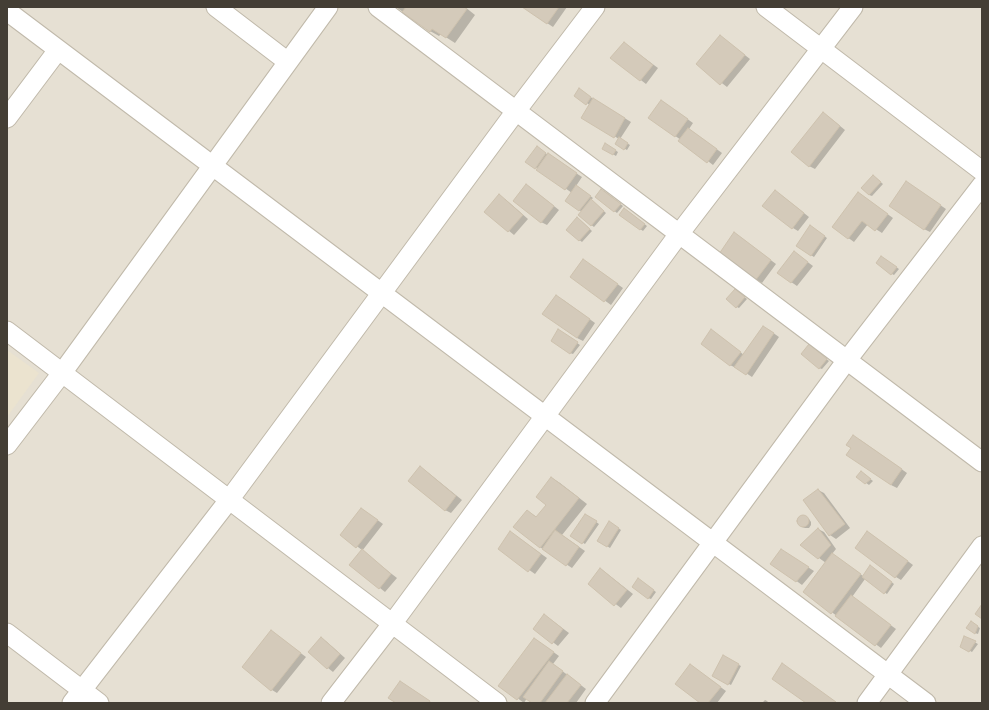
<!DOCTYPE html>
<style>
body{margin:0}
#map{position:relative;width:989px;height:710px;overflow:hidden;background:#f2eee5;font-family:Commissioner,sans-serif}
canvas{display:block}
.frame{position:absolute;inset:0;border:8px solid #443e35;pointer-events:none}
</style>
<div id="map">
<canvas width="989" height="710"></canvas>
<div class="frame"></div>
</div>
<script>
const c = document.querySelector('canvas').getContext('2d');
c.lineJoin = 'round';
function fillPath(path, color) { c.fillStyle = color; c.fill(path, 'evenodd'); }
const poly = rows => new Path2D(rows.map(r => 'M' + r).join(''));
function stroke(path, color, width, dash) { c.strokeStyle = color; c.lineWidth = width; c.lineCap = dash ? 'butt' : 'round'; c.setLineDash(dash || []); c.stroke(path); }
const residential = poly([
 [7,7,982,7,982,703,7,703]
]);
const education = poly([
 [7,350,39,373,7,417]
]);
const shadow = poly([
 [396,7,465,7,475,15,455,43,441,34,439,36,430,31],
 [523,7,567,7,553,27],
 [720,36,750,59,727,87,697,64],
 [624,43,658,68,646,84,612,58],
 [579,90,631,122,620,139,630,145,627,150,616,144,619,139,583,117,590,105,575,96],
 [662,101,693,123,689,129,722,153,713,165,681,140,650,118],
 [829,117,845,130,815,169,809,166],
 [605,144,618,152,616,156,603,148],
 [539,149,582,177,576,186,593,198,591,200,606,213,594,227,579,215,582,212,566,200,572,193,527,161],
 [876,178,883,184,872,196,869,195],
 [527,185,559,210,547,225,541,222],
 [912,186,946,209,930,232,924,229],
 [604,191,623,206,617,213,596,196],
 [858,193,893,218,882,233,868,224,854,242,833,227],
 [781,195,809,217,798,231,793,228],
 [505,199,528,219,514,235,486,212],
 [627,211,647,226,643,231,621,215],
 [580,220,592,231,582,242,567,230],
 [813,228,827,238,814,257,797,246],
 [740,237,776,264,762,283,756,280],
 [794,252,813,266,797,286,778,273],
 [884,259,899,269,894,275,892,274],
 [589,264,623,288,611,305,572,277],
 [737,291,747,299,739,308,737,307],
 [562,299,595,323,583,341,577,338],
 [769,330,779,337,752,377,737,367,736,368,730,365,717,334,744,355],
 [561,332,580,345,573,354,570,353],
 [811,347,829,361,822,369,819,368],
 [859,439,907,473,897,488,891,485,852,448],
 [426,471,462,500,451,513,445,510],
 [864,474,873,481,869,485,858,477],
 [552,478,560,483,587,504,562,535,585,551,572,568,540,547,527,511,537,517,547,505],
 [818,490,824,493,850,528,836,539,830,535,805,500],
 [362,509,383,524,362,551,397,578,385,592,350,564,362,550,342,535],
 [586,515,599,524,585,544,572,536],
 [803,516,809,519,811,522,811,525,809,528,805,528,802,527,797,522,798,519],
 [609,522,621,530,610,548,598,540],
 [818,529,824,532,836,549,832,554,863,576,873,568,894,584,887,594,865,579,852,597,896,629,881,648,804,592,826,563,801,545],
 [868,532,913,565,901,580,896,577],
 [516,536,547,558,535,574,499,549],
 [787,554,814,571,802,585,772,563],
 [601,569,633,594,621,608,589,584],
 [641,581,656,592,651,599,648,598],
 [550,619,569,633,558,646,534,628],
 [971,623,980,628,978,634,975,633],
 [271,631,306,657,277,693,272,690],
 [965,637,978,644,972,652,961,646],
 [321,638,327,642,345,658,333,672,328,668],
 [535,639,559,656,553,664,586,689,576,703,534,703,527,698,524,703,500,685],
 [723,657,741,666,731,685,713,676],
 [690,665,726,691,717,703,701,703],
 [765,700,767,701,769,703,762,703]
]);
const building = poly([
 [406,7,464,7,467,9,446,38,432,29,430,32,402,12,406,7],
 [522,7,559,7,547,24,522,7],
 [720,35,745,55,720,85,696,64,720,35],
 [624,42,653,65,640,81,610,58,624,42],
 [579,88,591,97,586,105,574,96,579,88],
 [593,98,625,118,614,138,581,118,593,98],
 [661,100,688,119,675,137,648,118,661,100],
 [823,112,840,126,809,167,791,152,823,112],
 [688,128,717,149,707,163,678,141,688,128],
 [619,137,628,143,624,150,615,144,619,137],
 [605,143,616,150,613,155,602,149,605,143],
 [537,146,546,153,535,169,525,162,537,146],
 [548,153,577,173,565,190,536,170,548,153],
 [873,175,881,182,869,195,861,188,873,175],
 [906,181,941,205,924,230,889,206,906,181],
 [526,184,554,206,541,223,513,201,526,184],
 [576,185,591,196,579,211,565,201,576,185],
 [601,189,621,204,614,212,595,197,601,189],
 [775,190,804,213,792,229,762,206,775,190],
 [858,192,888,214,875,231,862,221,848,239,832,227,858,192],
 [499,194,523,215,508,232,484,212,499,194],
 [591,199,604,211,591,226,578,215,591,199],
 [624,208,645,224,640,230,619,215,624,208],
 [577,217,590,229,579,241,566,230,577,217],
 [810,225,825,236,811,256,796,246,810,225],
 [734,232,771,260,755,281,719,254,734,232],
 [794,251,808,262,791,283,777,273,794,251],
 [881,256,897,267,891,275,876,263,881,256],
 [583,259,618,284,604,302,570,277,583,259],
 [735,289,745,297,736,308,726,299,735,289],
 [556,295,590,319,577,338,542,314,556,295],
 [763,326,774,333,746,375,734,367,763,326],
 [558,329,578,342,570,354,551,341,558,329],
 [711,329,741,352,730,366,701,344,711,329],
 [809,344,827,359,819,369,801,354,809,344],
 [853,435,902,469,891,485,846,455,851,448,846,445,853,435],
 [420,466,456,496,445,511,408,481,420,466],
 [861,471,871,479,865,484,856,477,861,471],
 [551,477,579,498,540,548,513,527,527,510,536,517,546,505,536,497,551,477],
 [818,489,845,524,829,536,803,500,818,489],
 [361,508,378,520,356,548,340,535,361,508],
 [585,514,597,521,582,544,570,536,585,514],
 '797 521a6 6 0 1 1 12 0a6 6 0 1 1-12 0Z',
 [609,521,619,528,607,547,597,541,609,521],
 [818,528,831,545,818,559,800,545,818,528],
 [555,530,579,547,566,566,542,549,555,530],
 [510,531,541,554,528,572,498,549,510,531],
 [867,531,908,561,895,578,855,548,867,531],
 [362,549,391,574,379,589,349,565,362,549],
 [781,549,809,567,796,582,770,564,781,549],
 [832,553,861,574,831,614,803,592,832,553],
 [870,565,892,582,884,594,862,577,870,565],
 [600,568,627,590,614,606,588,584,600,568],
 [638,578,654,590,648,599,632,587,638,578],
 [851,595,891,625,875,646,835,616,851,595],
 [982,604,982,619,975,614,982,604],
 [544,614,563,629,552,644,533,629,544,614],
 [971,621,978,626,975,634,966,628,971,621],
 [271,630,301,653,271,691,242,667,271,630],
 [964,636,976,641,969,652,960,647,964,636],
 [321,637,340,654,327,669,308,652,321,637],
 [534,638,554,652,517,700,498,686,534,638],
 [723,655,739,664,728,685,712,676,723,655],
 [549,661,563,671,540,703,532,703,523,697,549,661],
 [782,663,836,702,835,703,806,703,772,679,782,663],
 [690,664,721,687,708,703,700,703,675,684,690,664],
 [567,674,581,685,567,703,545,703,567,674],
 [400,681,430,701,429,703,396,703,388,698,400,681]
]);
const street = poly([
 [216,7,288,62],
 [378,7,982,462],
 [766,7,982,171],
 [7,11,926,703],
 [7,118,58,50],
 [7,331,497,703],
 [7,445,62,373,328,7],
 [7,633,99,703],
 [72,703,229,500,516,111,595,7],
 [331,703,392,624,679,234,853,7],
 [595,703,847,360,982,185],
 [867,703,982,546]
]);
fillPath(residential, '#e6e0d3');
fillPath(education, '#ebe3cf');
fillPath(shadow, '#0003');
fillPath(building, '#d4caba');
stroke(building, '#cec2ae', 1);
stroke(street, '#c0b9aa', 21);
stroke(street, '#fff', 19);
</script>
